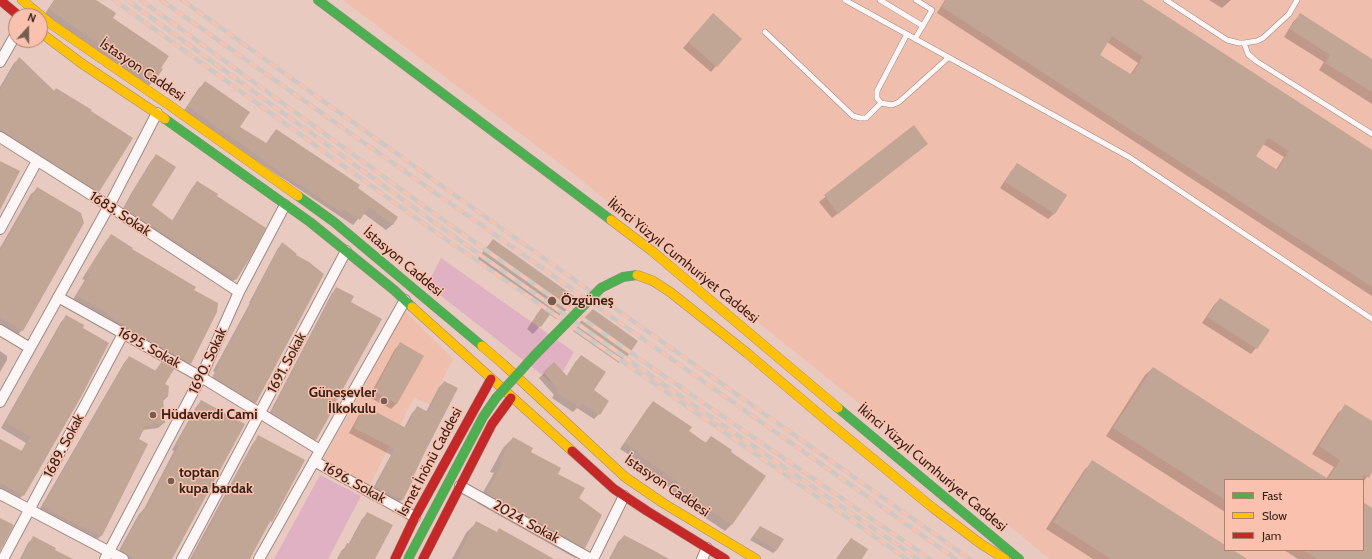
<!DOCTYPE html>
<meta charset="utf-8">
<style>
body{margin:0}
#map{position:relative;width:1372px;height:559px;overflow:hidden;background:#e8cac0;font-family:Cabin,sans-serif}
canvas{display:block}
.legend{position:absolute;left:1224px;top:479px;width:140px;height:72px;box-sizing:border-box;background:#fac2ae;border:1px solid #ac8273;margin:0;padding:5px 7px;list-style:none;font-size:12px;color:#37221a}
.legend li{display:flex;align-items:center;gap:8px;height:20px}
.legend b{width:20px;border:1px solid #ac8273}
.north{position:absolute;left:8px;top:8px;width:40px;height:40px;box-sizing:border-box;background:#fac2ae;border:1px solid #ac8273;border-radius:50%;rotate:21deg;font-size:11px;font-weight:700;line-height:16px;text-align:center;color:#37221a}
.north::after{content:'';display:block;margin:auto;width:14px;height:18px;background:#755d54;clip-path:polygon(50% 0,100% 100%,50% 72%,0 100%)}
</style>
<div id="map">
<canvas width="1372" height="559"></canvas>
<ul class="legend">
<li><b style="height:5px;background:#4caf50"></b>Fast</li>
<li><b style="height:5px;background:#ffc107"></b>Slow</li>
<li><b style="height:5px;background:#c62828"></b>Jam</li>
</ul>
<div class="north">N</div>
</div>
<script>
const c = document.querySelector('canvas').getContext('2d');
c.lineJoin = 'round';
function fillPath(path, color) { c.fillStyle = color; c.fill(path, 'evenodd'); }
const poly = rows => new Path2D(rows.map(r => 'M' + r).join(''));
function stroke(path, color, width, dash) { c.strokeStyle = color; c.lineWidth = width; c.lineCap = dash ? 'butt' : 'round'; c.setLineDash(dash || []); c.stroke(path); }
function drawText(font, color, halo, rows, align = 'center') {
  c.font = font + ' Cabin,sans-serif'; c.lineWidth = 3; c.setLineDash([]); c.textBaseline = 'middle'; c.strokeStyle = halo; c.fillStyle = color; for (const [text, x, y, turn = 0] of rows) {
    c.save(); c.translate(x, y); c.rotate((+turn || 0) * Math.PI / 180); c.textAlign = isNaN(turn) ? turn : align; if (halo) c.strokeText(text, 0, 0); c.fillText(text, 0, 0); c.restore();
  }
}
const built = poly([
 [343,0,1372,0,1372,559,1050,559,819,371,570,171],
 [1225,480,1363,480,1363,550,1225,550],
 [404,310,453,359,430,405,414,397,370,485,323,459,362,391]
]);
const green = poly([
 [441,258,574,352,555,385,427,285],
 [320,475,361,496,328,559,274,559]
]);
const shadow = poly([
 [54,0,94,0,161,69,153,82,147,87,44,15],
 [945,0,1140,0,1372,151,1372,296,937,13],
 [1107,42,1138,63,1130,75,1099,55],
 [1263,144,1284,157,1276,170,1255,156],
 [1209,0,1231,0,1222,8],
 [1300,15,1372,60,1372,104,1319,70,1324,62,1284,37,1293,22],
 [708,20,716,66,711,72,683,48],
 [20,58,54,91,98,191,93,197,0,138,0,87,14,63],
 [205,83,239,127,266,144,271,136,276,130,397,217,392,225,386,230,363,213,353,225,183,112,199,88],
 [914,127,927,144,832,218,819,202],
 [156,156,151,205,172,221,192,188,197,182,216,196,249,257,235,279,229,285,120,214,132,192,151,161],
 [1018,164,1066,195,1054,214,1048,219,1000,188,1012,170],
 [37,189,22,330,17,336,0,326,0,248,31,194],
 [111,236,131,250,193,290,190,363,184,369,72,301,85,280,82,279,106,241],
 [493,240,576,299,556,319,549,314,540,326,533,334,527,329,542,307,476,261,486,248],
 [282,244,255,402,250,407,210,382,215,372,213,371,250,303,249,303,278,248],
 [337,288,350,302,332,405,315,439,311,444,267,418,332,293],
 [1220,299,1256,348,1251,354,1202,323,1214,305],
 [593,311,626,356,619,363,573,331],
 [66,316,23,495,17,501,0,491,0,440,21,452,26,443,1,428,61,322],
 [400,344,397,403,391,409,369,397,395,349],
 [0,351,7,356,7,360,0,372],
 [581,356,599,414,594,419,577,408,573,412,552,398,554,395,539,378,554,364,566,377,576,361],
 [129,357,155,371,161,363,164,384,167,397,162,402,164,423,158,428,143,430,137,439,147,444,101,536,95,541,38,512,124,363],
 [1153,368,1326,479,1334,467,1312,454,1338,413,1346,406,1372,423,1372,471,1363,482,1363,480,1225,480,1225,512,1106,436,1145,375],
 [444,382,410,480,412,480,402,500,396,505,371,492,391,455,349,433,360,413,365,408,404,428,412,413,417,408,426,412,439,387],
 [201,401,171,559,122,559,116,556,139,514,144,509,174,451,172,450,196,407],
 [653,402,688,431,705,443,711,437,729,452,764,476,731,525,725,531,692,509,693,506,672,492,673,490,632,461,634,458,620,449,647,409],
 [259,437,304,461,249,559,190,559,253,443],
 [513,438,556,475,578,499,600,515,585,548,575,558,477,503,494,473,490,472,503,448],
 [1093,462,1225,546,1225,550,1231,550,1245,559,1093,559,1046,529,1085,469],
 [1363,503,1372,509,1372,559,1298,559,1284,550,1363,550],
 [368,513,374,559,337,559,342,550,348,545,362,519],
 [477,522,496,533,499,529,553,559,452,559,466,533],
 [760,527,777,550,773,553,750,540],
 [624,536,667,559,609,559,618,542],
 [34,537,54,550,71,559,20,559,28,543],
 [851,539,861,559,836,559,845,546]
]);
const building = poly([
 [55,0,96,0,116,13,113,18,169,56,161,68,163,69,154,82,49,9],
 [946,0,1142,0,1372,150,1372,287,942,7],
 [1112,36,1143,57,1132,75,1100,55],
 [1268,138,1289,151,1277,170,1256,156],
 [713,13,742,39,717,67,688,42],
 [1300,13,1372,59,1372,92,1325,63,1330,55,1290,29],
 [19,57,54,91,56,88,92,110,91,111,133,138,99,192,0,129,0,91],
 [205,81,250,112,240,127,268,144,276,129,360,185,358,188,398,217,393,225,369,207,360,220,344,209,341,212,298,183,297,184,188,106],
 [914,125,928,144,838,214,824,195],
 [156,154,176,167,152,205,173,221,197,181,218,194,217,196,266,228,250,258,236,280,125,208,137,185],
 [0,161,20,171,0,210],
 [1017,163,1067,195,1055,214,1005,182],
 [37,187,81,213,84,223,23,331,0,317,0,251],
 [111,234,133,248,132,249,196,287,194,290,218,303,217,312,191,364,128,328,105,312,77,295,90,274,87,272],
 [493,239,578,299,564,312,556,306,541,327,533,321,549,299,483,253],
 [282,242,297,254,296,255,309,262,324,274,256,403,213,377,219,367,217,366,254,299,253,298],
 [336,287,354,296,351,302,382,319,334,405,335,406,316,440,271,413],
 [1220,298,1270,330,1257,349,1207,317],
 [593,309,638,341,627,357,579,323],
 [66,315,84,325,83,328,109,343,81,397,24,496,0,482,0,439,22,451,31,437,6,422],
 [400,342,424,356,397,404,374,391],
 [581,355,606,372,594,390,609,401,600,415,582,403,579,407,556,392,558,389,543,372,554,362,567,376],
 [129,356,156,371,161,362,174,369,165,384,169,386,168,397,163,398,165,423,146,425,139,439,148,444,102,536,66,519,43,506],
 [1153,367,1328,479,1340,460,1319,446,1345,404,1372,421,1372,472,1369,478,1364,475,1361,480,1225,480,1225,500,1113,428],
 [444,381,458,388,426,450,412,479,413,480,403,500,376,487,395,449,354,428,365,406,406,428,417,406,428,412],
 [201,400,245,424,172,559,135,559,121,550,144,508,146,509,179,446,177,444],
 [653,401,692,427,689,431,706,443,711,436,732,450,731,452,766,476,732,525,697,502,699,499,678,485,679,483,638,454,639,452,625,442],
 [258,435,305,460,272,522,270,521,250,559,192,559],
 [513,437,533,448,531,452,561,468,558,474,585,488,579,498,602,515,585,548,486,493,503,463,500,461],
 [1092,460,1225,545,1225,550,1233,550,1247,559,1111,559,1053,522],
 [1363,502,1372,508,1372,559,1317,559,1303,550,1363,550],
 [367,512,393,525,375,559,339,559,347,543,350,544],
 [0,518,14,525,0,551],
 [476,521,497,532,499,528,554,559,457,559],
 [760,526,784,539,777,550,753,536],
 [624,535,651,549,669,559,611,559],
 [33,536,56,548,55,550,73,559,22,559],
 [851,538,868,549,862,559,837,559]
]);
const lane = poly([
 [845,0,1129,157,1372,319],
 [880,0,923,26],
 [1166,0,1227,40,1239,43,1244,43,1257,41,1263,38,1289,14,1297,0],
 [765,32,853,116,860,118,866,118,881,103],
 [907,34,877,91,877,98,881,103,892,105,899,102,948,58],
 [915,39,932,10,916,0],
 [1244,43,1248,54,1256,61,1372,134]
]);
const street = poly([
 [0,62,16,34],
 [0,137,109,206,239,292],
 [0,229,37,161],
 [58,297,201,377,320,450],
 [0,330,30,348],
 [0,402,109,206,157,113],
 [314,461,415,517],
 [460,486,591,559],
 [0,494,123,559],
 [3,559,123,334],
 [105,559,201,377,239,292,285,205],
 [182,559,346,251],
 [259,559,405,300],
 [593,559,624,496],
 [702,559,707,548]
]);
const fast = poly([
 [318,0,611,220],
 [165,119,310,222,394,290,412,307],
 [298,196,334,222,482,346],
 [838,408,1019,559]
]);
const slow = poly([
 [22,0,51,24,169,105,298,196],
 [40,32,81,63,165,119],
 [611,220,652,251,838,408],
 [412,307,572,451],
 [482,346,503,364,625,477,663,503,756,559],
 [832,425,933,508,981,544,1005,559]
]);
const jam = poly([
 [0,0,19,16],
 [572,451,614,489,647,511,725,559],
 [395,559,415,517,491,379],
 [423,559,492,424,511,398]
]);
const rail = poly([
 [114,0,427,226,907,559],
 [127,0,431,220,640,368,918,559],
 [141,0,435,214,644,362,930,559],
 [161,0,956,559],
 [182,0,470,206,970,559]
]);
const fastBridge = poly([
 [408,559,483,417,496,398,534,356,601,288,623,277,637,275]
]);
const slowBridge = poly([
 [637,275,653,281,670,292,747,353,832,425]
]);
const markers = [
 [552,301,5,"#755d54"],
 [384,401,4,"#755d54"],
 [153,415,4,"#755d54"],
 [171,481,4,"#755d54"]
];
const streetNames = [
 ["İstasyon Caddesi",142,70,34],
 ["1683. Sokak",120,214,33],
 ["İkinci Yüzyıl Cumhuriyet Caddesi",683,261,39],
 ["İstasyon Caddesi",403,262,40],
 ["1695. Sokak",149,348,29],
 ["1690. Sokak",208,361,-65],
 ["1691. Sokak",287,363,-62],
 ["1689. Sokak",64,446,-62],
 ["İsmet İnönü Caddesi",430,462,-62],
 ["İkinci Yüzyıl Cumhuriyet Caddesi",932,468,40],
 ["1696. Sokak",354,483,29],
 ["İstasyon Caddesi",667,486,34],
 ["2024. Sokak",526,522,29]
];
const poiNames = [
 ["Özgüneş",561,301],
 ["Güneşevler",376,393,"right"],
 ["İlkokulu",376,409,"right"],
 ["Hüdaverdi Cami",161,415],
 ["toptan",179,473],
 ["kupa bardak",179,489]
];
fillPath(built, '#efbead');
fillPath(green, '#e0b1c2');
fillPath(shadow, '#0003');
fillPath(building, '#c2a695');
stroke(lane, '#a08a82', 6);
stroke(street, '#a08a82', 12);
stroke(fast, '#a08a82', 10);
stroke(slow, '#a08a82', 10);
stroke(jam, '#a08a82', 10);
stroke(lane, '#fcf7f6', 5);
stroke(street, '#fcf7f6', 10);
stroke(fast, '#4caf50', 9);
stroke(slow, '#ffc107', 9);
stroke(jam, '#c62828', 9);
stroke(rail, '#d0c7c3', 4.5);
stroke(rail, '#fac2ae', 3, [9]);
stroke(fastBridge, '#a08a82', 10, []);
stroke(slowBridge, '#a08a82', 10, []);
stroke(fastBridge, '#4caf50', 9);
stroke(slowBridge, '#ffc107', 9);
for (const [x, y, r, color] of markers) { const dot = new Path2D(); dot.arc(x, y, r, 0, 2 * Math.PI); c.fillStyle = color; c.fill(dot); stroke(dot, '#fac2ae', 1.5); }
drawText('14px', '#37221a', '#fac2ae', streetNames);
drawText('bold 14px', '#37221a', '#fac2ae', poiNames, 'left');
</script>
